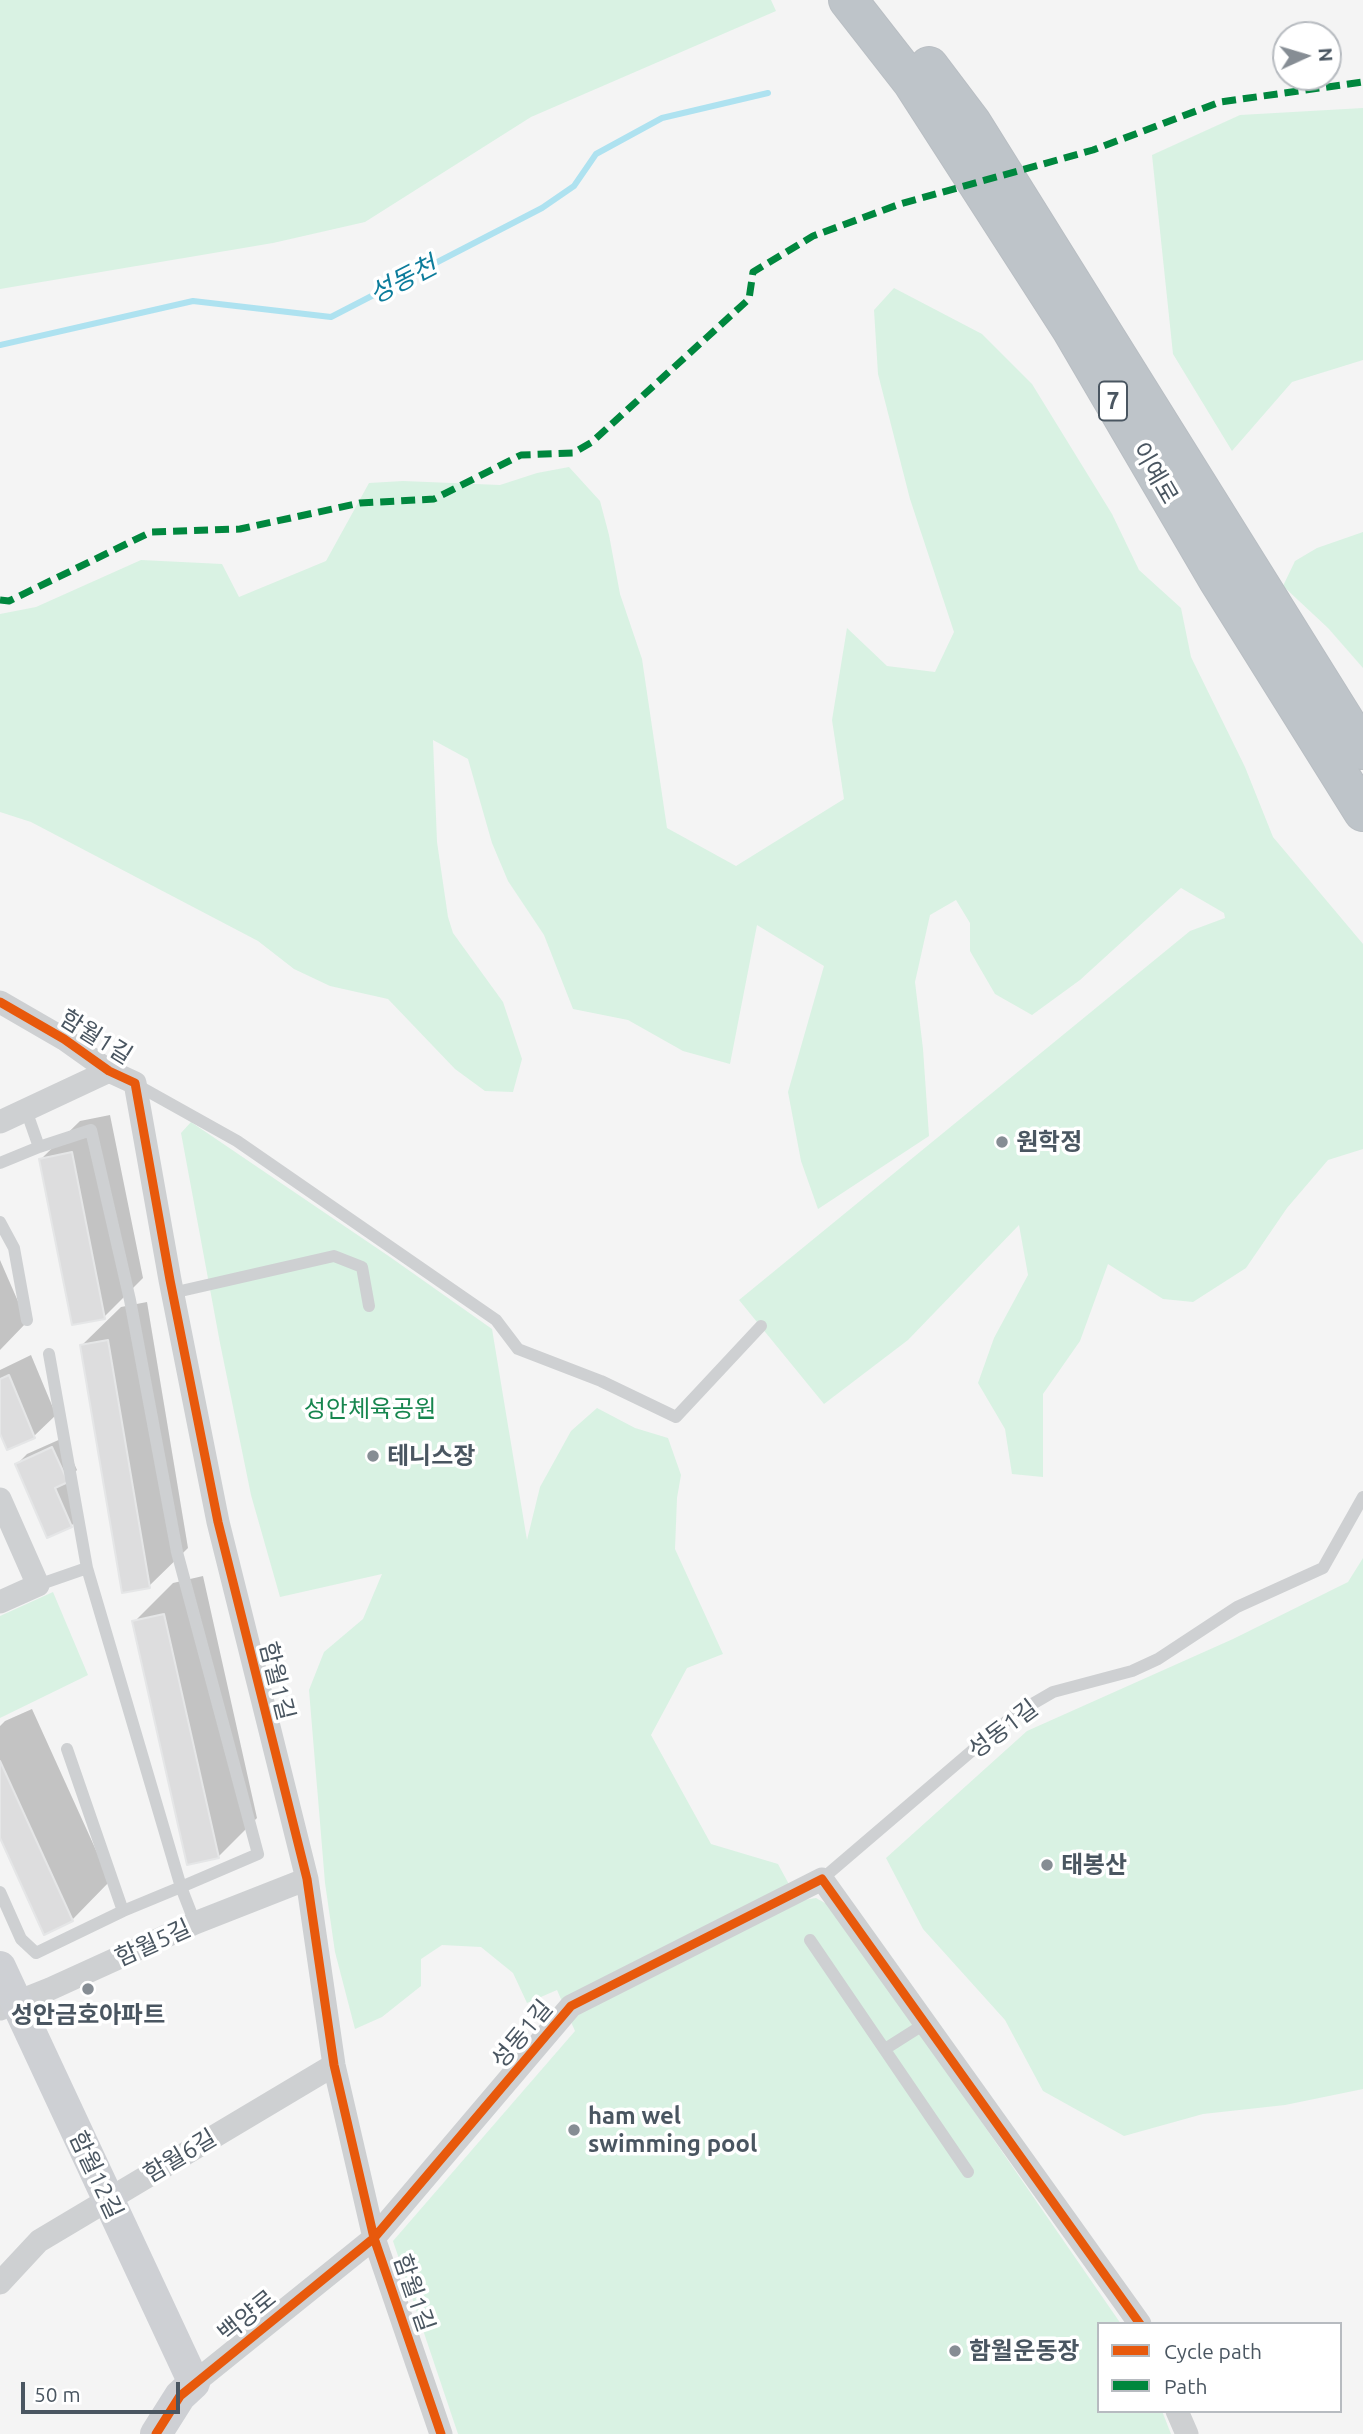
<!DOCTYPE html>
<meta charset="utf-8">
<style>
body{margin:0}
#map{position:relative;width:1363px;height:2434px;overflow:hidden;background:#f4f4f4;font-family:Ubuntu,sans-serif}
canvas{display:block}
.legend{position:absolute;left:1097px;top:2322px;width:245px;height:91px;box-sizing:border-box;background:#fff;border:2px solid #b7bbc0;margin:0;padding:9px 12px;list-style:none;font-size:21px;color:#4a5661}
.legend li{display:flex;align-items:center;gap:14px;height:35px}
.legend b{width:35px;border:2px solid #b7bbc0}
.north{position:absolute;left:1272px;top:21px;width:70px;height:70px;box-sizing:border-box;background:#fff;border:2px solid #b7bbc0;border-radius:50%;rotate:86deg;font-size:19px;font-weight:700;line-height:28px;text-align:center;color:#4a5661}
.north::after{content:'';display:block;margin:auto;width:24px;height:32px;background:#868d94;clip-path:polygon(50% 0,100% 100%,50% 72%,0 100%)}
.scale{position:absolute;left:21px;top:2382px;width:159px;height:32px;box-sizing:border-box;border:4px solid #4a5661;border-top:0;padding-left:9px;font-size:21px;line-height:24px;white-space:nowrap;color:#4a5661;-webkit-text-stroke:5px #fff;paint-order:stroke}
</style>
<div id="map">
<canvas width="1363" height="2434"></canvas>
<ul class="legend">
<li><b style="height:9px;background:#e8590c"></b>Cycle path</li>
<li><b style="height:9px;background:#00873e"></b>Path</li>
</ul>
<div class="north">N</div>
<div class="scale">50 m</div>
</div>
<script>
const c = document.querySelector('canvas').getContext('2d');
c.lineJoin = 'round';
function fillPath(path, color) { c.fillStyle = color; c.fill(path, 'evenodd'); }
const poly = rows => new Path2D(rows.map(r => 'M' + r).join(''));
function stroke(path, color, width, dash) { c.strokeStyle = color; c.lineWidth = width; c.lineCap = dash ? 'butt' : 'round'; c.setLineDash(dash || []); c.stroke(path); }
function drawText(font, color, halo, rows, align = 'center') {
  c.font = font + ' Ubuntu,"Noto Sans KR",sans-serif'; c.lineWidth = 7; c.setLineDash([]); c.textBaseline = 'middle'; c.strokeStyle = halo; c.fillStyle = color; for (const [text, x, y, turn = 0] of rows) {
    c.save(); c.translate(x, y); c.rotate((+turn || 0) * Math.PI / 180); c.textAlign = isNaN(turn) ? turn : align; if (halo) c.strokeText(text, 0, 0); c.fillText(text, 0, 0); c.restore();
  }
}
const green = poly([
 [0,0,771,0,776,11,531,117,365,222,273,243,0,289],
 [1363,108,1363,360,1292,382,1232,451,1173,354,1152,155,1240,115],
 [894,288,982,334,1032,384,1112,514,1139,570,1181,608,1191,657,1245,767,1273,837,1363,944,1363,1149,1328,1160,1287,1208,1246,1268,1193,1302,1163,1299,1108,1264,1080,1341,1043,1394,1043,1477,1012,1474,1005,1429,978,1383,994,1338,1028,1275,1019,1225,908,1340,824,1404,739,1300,1190,931,1225,918,1224,913,1181,888,1080,980,1032,1015,995,994,970,951,970,923,956,900,930,915,915,982,923,1049,929,1136,818,1209,801,1161,788,1092,824,966,757,925,730,1064,683,1051,628,1020,573,1009,544,935,508,881,492,843,468,759,433,740,437,842,448,917,453,933,503,1002,522,1059,513,1092,485,1091,455,1069,388,999,330,986,294,969,258,941,31,822,0,812,0,614,36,607,141,560,222,564,239,597,326,561,369,483,403,481,500,485,537,473,569,467,600,501,609,535,620,594,642,659,667,828,736,866,844,799,832,720,847,628,887,666,935,672,954,632,910,499,878,374,874,310],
 [1363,532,1363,668,1328,628,1283,586,1295,561,1317,548],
 [191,1122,390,1257,492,1329,527,1540,540,1487,571,1431,597,1408,635,1428,668,1438,681,1475,677,1498,675,1549,723,1654,687,1668,651,1735,711,1844,778,1864,798,1901,816,1898,834,1908,1121,2324,1099,2324,1099,2411,1162,2411,1171,2434,458,2434,393,2241,575,2031,557,1990,527,2003,513,1973,481,1947,442,1945,421,1959,421,1986,382,2017,355,2029,335,1952,325,1883,309,1690,324,1652,363,1619,382,1574,280,1597,251,1495,220,1343,181,1133],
 [1363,1558,1363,2089,1285,2105,1203,2114,1124,2136,1043,2091,1005,2020,923,1929,886,1858,1027,1731,1233,1639,1348,1582],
 [53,1592,88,1675,0,1718,0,1616]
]);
const shadow = poly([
 [110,1115,143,1278,104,1317,41,1159,80,1121],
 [0,1260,27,1322,0,1350],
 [147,1302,188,1548,149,1586,82,1345,121,1307],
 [31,1355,56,1415,34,1436,8,1448,0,1430,0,1370],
 [63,1438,77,1470,67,1481,82,1515,71,1526,17,1464,27,1454],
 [203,1576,257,1818,219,1856,188,1863,134,1622,173,1583],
 [32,1709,110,1881,72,1920,0,1834,0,1726,5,1721]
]);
const stream = poly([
 [0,345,193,301,331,317,542,208,574,186,596,154,662,118,768,93]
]);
const building = poly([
 [72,1152,105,1319,72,1325,39,1159,72,1152],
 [108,1340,150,1588,122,1593,80,1345,108,1340],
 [9,1375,35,1438,7,1450,0,1434,0,1379,9,1375],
 [52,1447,68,1482,55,1488,72,1527,47,1538,15,1464,52,1447],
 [164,1614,219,1858,187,1865,132,1621,164,1614],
 [0,1761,73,1921,44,1935,0,1838,0,1761]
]);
const lane = poly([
 [135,1084,237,1141,496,1320,518,1349,601,1381,676,1417,761,1326],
 [26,1110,39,1147,91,1130,130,1300,177,1552,258,1854,181,1887,195,1923],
 [0,1163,39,1147],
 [0,1222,14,1248,27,1320],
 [172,1293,334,1256,362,1267,369,1306],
 [38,1585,87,1568],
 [67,1749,123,1911],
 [822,1879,1015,1714,1053,1692,1132,1671,1158,1659,1237,1607,1323,1568,1363,1497],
 [0,1892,21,1939,36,1953,123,1911,181,1887,87,1568,49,1354],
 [810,1940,968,2172],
 [885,2049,926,2023]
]);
const street = poly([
 [0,1002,64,1039,109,1071,135,1083,170,1280,218,1522,307,1879,334,2065,374,2238,441,2434],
 [0,1122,109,1071],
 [0,1499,38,1585,0,1602],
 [0,2009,50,1989,195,1923,307,1879],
 [0,2283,39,2241,334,2065],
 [194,2383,374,2238,571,2006,822,1879,1140,2324],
 [1177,2411,1187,2434]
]);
const secondary = poly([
 [0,1967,194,2383,180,2396,156,2434]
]);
const highway = poly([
 [848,0,912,82,1071,329,1218,580,1363,812],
 [929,66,972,123,1363,750]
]);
const quiet = poly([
 [0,600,9,601,151,532,240,529,360,503,434,499,521,455,573,453,592,442,749,299,753,272,813,236,900,204,1093,150,1220,102,1363,82]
]);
const cycleway = poly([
 [0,1002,64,1039,109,1071,135,1083,170,1280,218,1522,307,1879,334,2065,374,2238,441,2434],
 [156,2434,180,2396,374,2238,571,2006,822,1879,1140,2324]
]);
const markers = [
 [1002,1142,7,"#868d94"],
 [373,1456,7,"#868d94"],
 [1047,1865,7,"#868d94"],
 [88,1989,7,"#868d94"],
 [574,2130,7,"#868d94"],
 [955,2351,7,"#868d94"]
];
const shields = [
 [1113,401,28]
];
const shieldNames = [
 ["7",1113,401]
];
const streetNames = [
 ["이예로",1155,473,60],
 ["함월1길",96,1037,32],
 ["함월1길",277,1681,76],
 ["성동1길",1003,1729,-37],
 ["함월5길",153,1943,-24],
 ["성동1길",522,2034,-50],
 ["함월6길",180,2156,-31],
 ["함월12길",96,2175,65],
 ["함월1길",414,2293,71],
 ["백양로",247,2316,-39]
];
const poiNames = [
 ["원학정",1016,1142],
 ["테니스장",387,1456],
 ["태봉산",1061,1865],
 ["성안금호아파트",88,2015,"center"],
 ["ham wel",588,2116],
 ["swimming pool",588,2144],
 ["함월운동장",969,2351]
];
const parkNames = [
 ["성안체육공원",370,1409]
];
const waterNames = [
 ["성동천",403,280,-27]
];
fillPath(green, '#d9f2e3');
fillPath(shadow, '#0003');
stroke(stream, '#aee2f0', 6);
fillPath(building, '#ddddde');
stroke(building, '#e5e6e7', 2);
stroke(highway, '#b9bec3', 40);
stroke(lane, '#ced0d2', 12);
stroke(street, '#ced0d2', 23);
stroke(secondary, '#ced0d4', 32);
stroke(highway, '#bec4c9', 38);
stroke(quiet, '#00873e', 7, [14, 7]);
stroke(cycleway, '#e8590c', 9);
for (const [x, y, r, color] of markers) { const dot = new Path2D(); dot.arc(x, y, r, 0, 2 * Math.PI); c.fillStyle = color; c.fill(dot); stroke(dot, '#fff', 2.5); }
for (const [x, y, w] of shields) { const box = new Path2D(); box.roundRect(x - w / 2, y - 19.5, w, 39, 5); c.fillStyle = '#fff'; c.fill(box); stroke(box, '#4a5661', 2); }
drawText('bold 23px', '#4a5661', null, shieldNames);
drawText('24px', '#4a5661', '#fff', streetNames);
drawText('bold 24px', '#4a5661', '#fff', poiNames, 'left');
drawText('24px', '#17864f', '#fff', parkNames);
drawText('italic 26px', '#0c7c9b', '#fff', waterNames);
</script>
